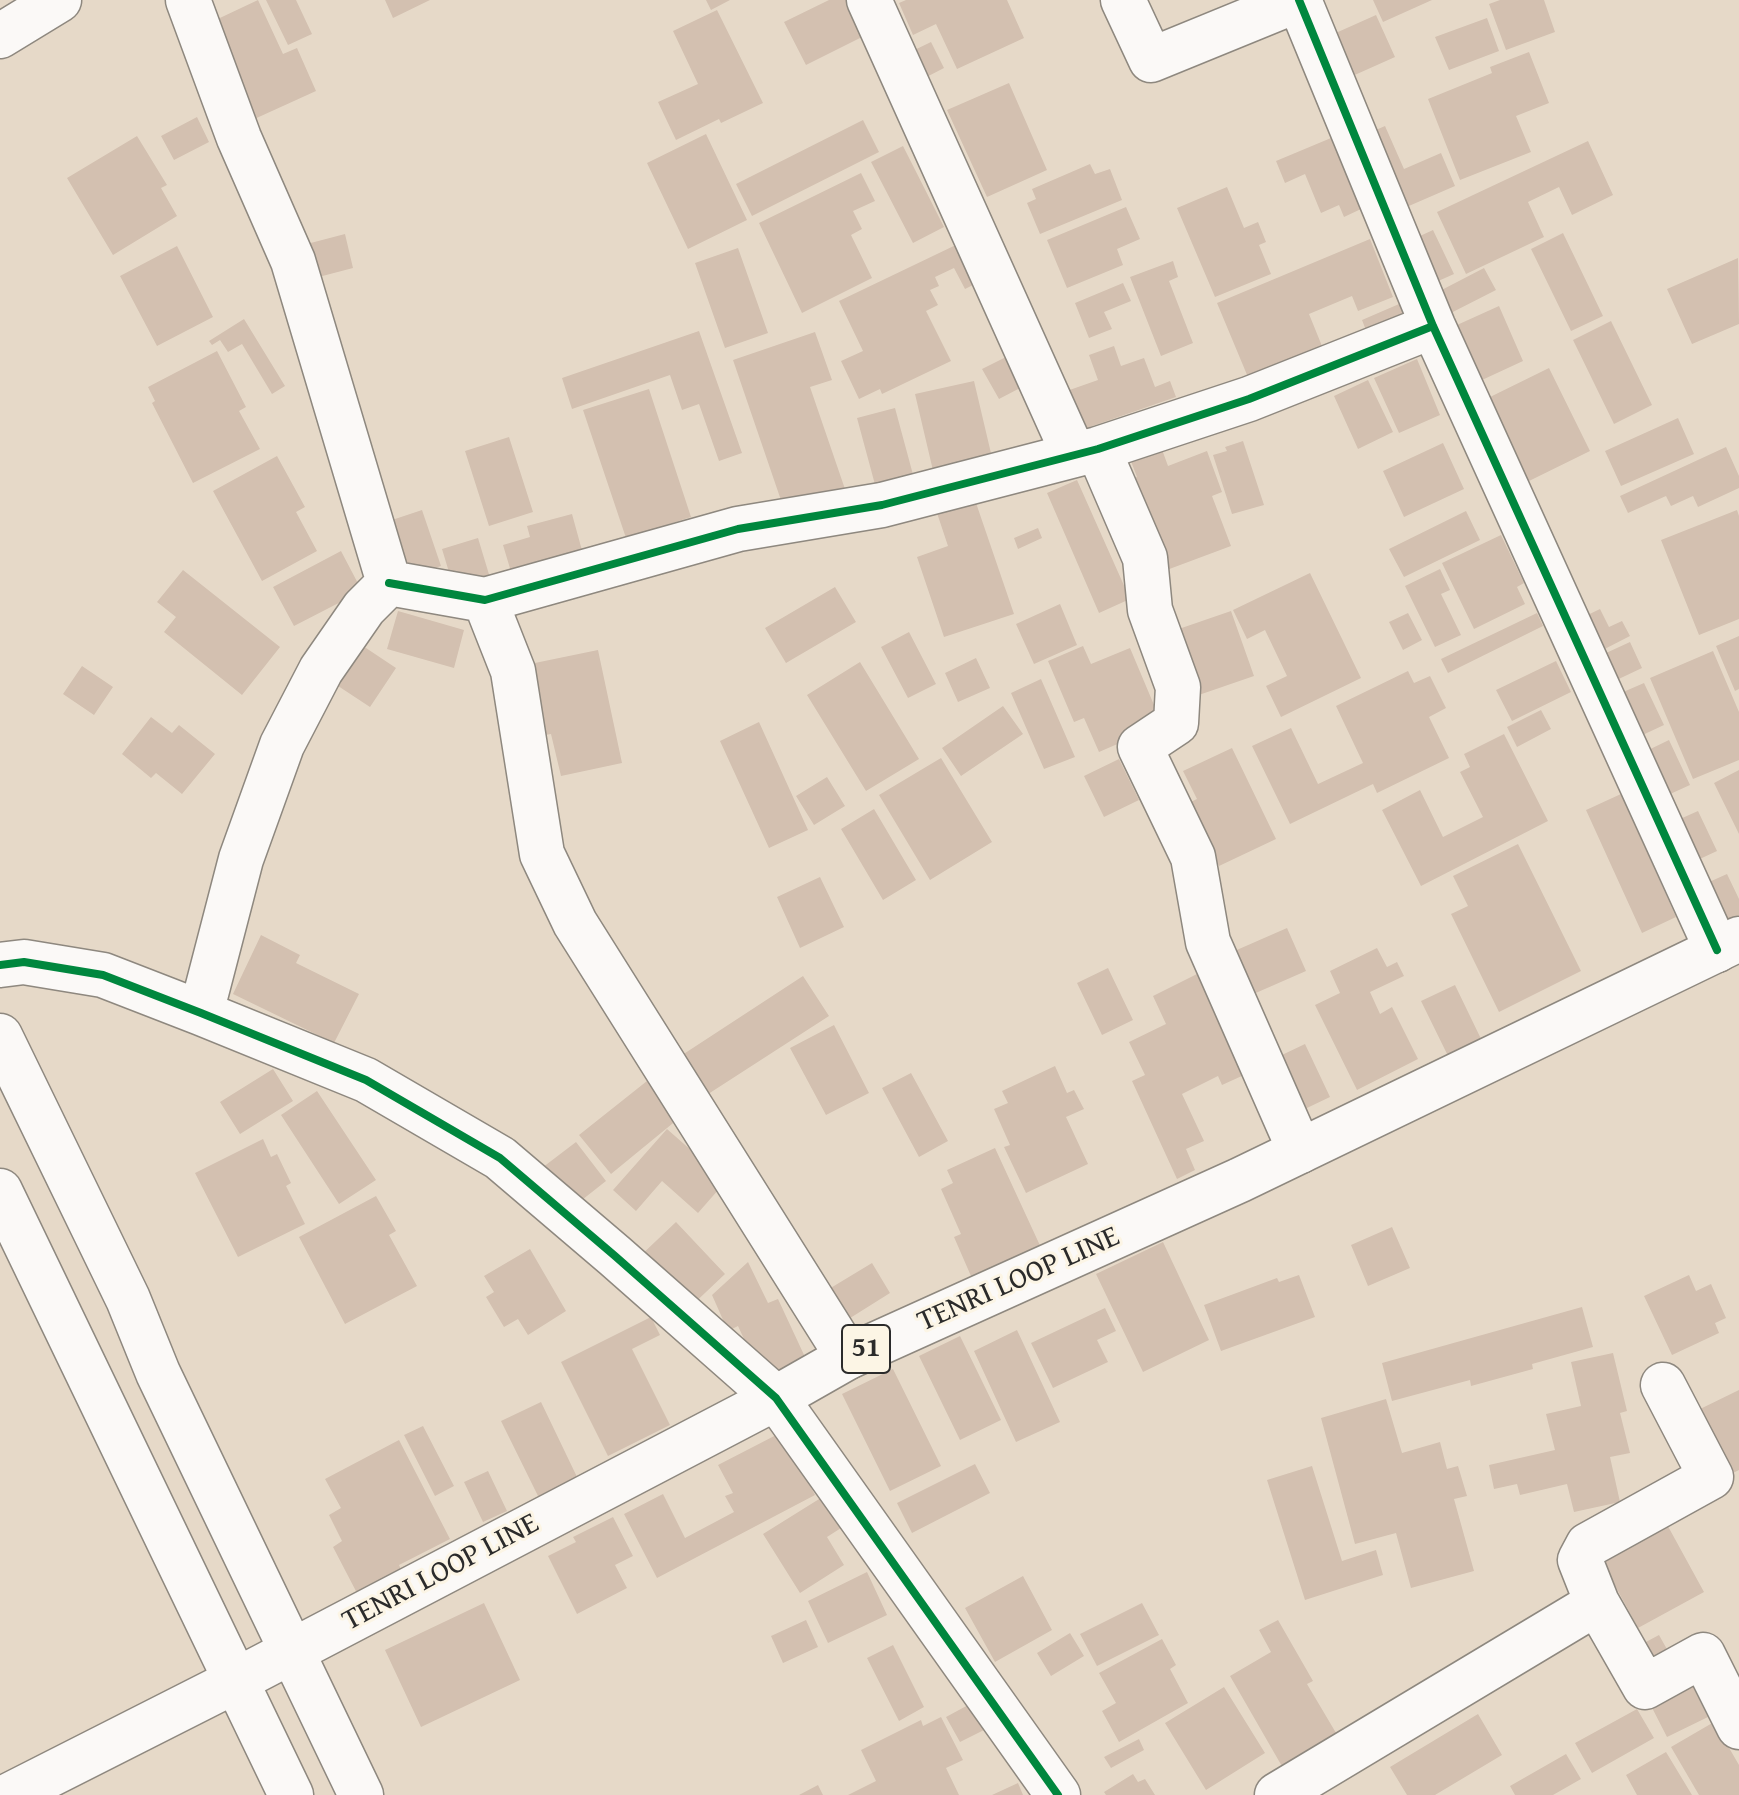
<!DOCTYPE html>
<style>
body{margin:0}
canvas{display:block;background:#e6d9c8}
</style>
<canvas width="1739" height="1795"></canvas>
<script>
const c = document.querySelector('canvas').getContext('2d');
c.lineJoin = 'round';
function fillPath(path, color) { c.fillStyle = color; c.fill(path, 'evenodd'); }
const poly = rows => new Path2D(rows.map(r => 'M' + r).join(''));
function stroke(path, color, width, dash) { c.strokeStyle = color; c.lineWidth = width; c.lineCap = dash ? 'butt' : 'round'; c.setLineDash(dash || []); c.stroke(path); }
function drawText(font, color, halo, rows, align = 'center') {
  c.font = font + ' "Gentium Book Plus",serif'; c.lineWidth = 6; c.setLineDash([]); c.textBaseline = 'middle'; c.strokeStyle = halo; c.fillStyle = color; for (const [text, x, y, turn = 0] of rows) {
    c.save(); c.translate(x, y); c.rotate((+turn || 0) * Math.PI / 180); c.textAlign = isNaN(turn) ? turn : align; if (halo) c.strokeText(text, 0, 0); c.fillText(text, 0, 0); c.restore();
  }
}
const building = poly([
 [258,0,283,54,297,48,316,91,250,121,205,25],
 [266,0,296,0,312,34,288,45],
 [385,0,430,0,393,18],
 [706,0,730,0,711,10],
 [829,0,846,0,864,36,806,65,784,22],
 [906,0,1007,0,1024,38,957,69,936,24,913,35,899,3],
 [1373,0,1432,0,1383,22],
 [1500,0,1544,0,1555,32,1506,50,1489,4],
 [717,10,763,103,721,123,719,119,676,140,658,102,698,84,673,31],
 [1376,15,1395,57,1348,78,1329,36],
 [1487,18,1499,51,1449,70,1435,37],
 [931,42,944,68,913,84,900,57],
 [1529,52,1549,103,1516,116,1531,152,1460,180,1428,99,1492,73,1490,67],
 [1009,83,1047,170,987,197,947,110],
 [197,117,209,142,174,160,161,136],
 [863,120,879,152,752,216,736,184],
 [1385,126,1404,169,1441,153,1455,186,1395,212,1362,136],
 [706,134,747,220,688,249,647,163],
 [137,136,167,185,161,188,177,216,113,255,67,178],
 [1331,138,1361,209,1344,217,1339,205,1321,213,1305,174,1285,183,1276,161],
 [1588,141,1613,195,1572,215,1559,187,1528,202,1544,237,1466,274,1437,212],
 [903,146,944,227,913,243,871,162],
 [1090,164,1095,174,1110,169,1122,200,1040,234,1027,203,1036,199,1032,189],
 [861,173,875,201,853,211,862,229,851,235,872,278,802,313,759,223],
 [1227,187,1244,228,1258,222,1266,242,1259,245,1271,274,1215,297,1177,208],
 [1126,207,1140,239,1117,249,1123,265,1067,288,1047,240],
 [1433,230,1454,274,1427,286,1407,242],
 [1563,233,1603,316,1571,331,1531,249],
 [345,234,353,268,311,279,303,245],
 [1370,239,1393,297,1358,311,1352,296,1309,314,1324,351,1250,382,1217,303],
 [960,243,979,282,965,289,954,268,935,277,939,286,930,290,938,305,926,311,951,361,882,394,880,389,859,399,841,361,863,351,839,301],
 [177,246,213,317,157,346,120,276],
 [738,248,768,333,725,348,695,263],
 [1738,258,1739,324,1692,344,1667,289],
 [1173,261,1178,277,1169,281,1193,343,1161,356,1130,277],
 [1484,268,1496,290,1443,317,1432,295],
 [1123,283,1131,301,1104,312,1112,329,1089,338,1075,303],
 [1406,301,1416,323,1371,343,1362,320],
 [1499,306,1523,361,1482,380,1457,325],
 [244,319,285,386,272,394,242,344,228,352,220,340,212,345,209,341],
 [1611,321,1652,405,1614,424,1573,340],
 [699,331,742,453,719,461,699,404,682,410,670,375,572,409,562,378],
 [815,332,832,380,810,387,846,492,785,512,733,360],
 [1114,346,1121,366,1144,358,1155,387,1170,381,1176,397,1075,432,1061,393,1098,380,1089,355],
 [217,351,246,407,239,411,260,449,193,483,152,403,155,401,148,387],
 [1006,357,1022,387,999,399,982,369],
 [1417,359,1440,415,1399,433,1374,378],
 [1549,368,1590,451,1527,482,1486,399],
 [1368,380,1393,432,1358,449,1334,396],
 [974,381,994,466,935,479,915,394],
 [649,389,691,517,626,538,583,410],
 [895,408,915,482,877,492,857,418],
 [1678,418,1694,454,1621,486,1605,451],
 [509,437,533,512,489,526,465,451],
 [1243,441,1264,505,1232,514,1213,455,1227,451,1225,447],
 [1443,443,1464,489,1404,517,1383,471],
 [1160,444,1168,466,1207,451,1222,492,1212,496,1231,546,1156,574,1122,483,1137,477,1129,456],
 [1726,447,1739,476,1739,488,1698,507,1693,496,1671,506,1666,496,1628,513,1620,496],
 [277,456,305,507,296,512,317,551,262,581,213,491],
 [1077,480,1130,599,1099,613,1047,493],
 [975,500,1014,614,944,637,917,557,948,546,937,513],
 [422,510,441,566,408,577,389,521],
 [1737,510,1739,516,1739,619,1699,635,1661,540],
 [1466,511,1480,540,1404,577,1389,549],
 [572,514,586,565,515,585,503,545,530,537,527,526],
 [1038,528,1042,538,1018,549,1014,538],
 [1501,535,1524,583,1517,587,1525,604,1474,629,1442,563],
 [478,538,491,581,455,592,442,549],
 [341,551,362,591,294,626,273,587],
 [1440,569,1450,590,1441,594,1461,635,1435,647,1405,586],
 [183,570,280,647,242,695,164,632,176,617,157,602],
 [1310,573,1361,678,1281,717,1266,686,1287,676,1265,630,1247,639,1233,610],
 [835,587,856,622,786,663,765,628],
 [1060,604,1077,645,1034,664,1016,624],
 [1600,609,1609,627,1622,621,1630,636,1591,656,1573,622],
 [398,611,464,630,454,668,387,649],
 [1231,611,1254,676,1193,697,1170,632],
 [1408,613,1422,640,1403,650,1389,622],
 [1537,613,1543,626,1448,673,1441,659],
 [909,632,936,684,908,698,881,647],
 [1739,636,1739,689,1735,691,1716,646],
 [357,642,396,668,370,707,332,682],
 [1630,642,1642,668,1606,685,1593,659],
 [1083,646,1091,664,1130,648,1154,705,1152,729,1099,752,1084,718,1074,722,1048,661],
 [598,650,622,763,561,776,551,734,545,735,530,664],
 [1713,651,1739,712,1739,760,1693,779,1650,678],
 [976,658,990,688,958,702,945,673],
 [1556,661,1571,692,1512,721,1496,690],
 [860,662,919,759,866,791,807,695],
 [82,666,113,687,94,715,63,694],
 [1408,671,1414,683,1430,676,1446,708,1429,717,1449,758,1377,793,1373,784,1290,824,1252,746,1291,728,1318,784,1363,763,1336,706],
 [1041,679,1075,757,1044,769,1011,693],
 [1644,683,1664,725,1634,739,1614,696],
 [1003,706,1023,734,961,776,942,748],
 [1541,710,1551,729,1517,747,1507,727],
 [151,717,172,733,179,725,215,754,182,794,156,773,151,778,122,754],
 [759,722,808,830,769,848,720,741],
 [1504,734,1548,821,1421,886,1382,810,1420,790,1443,837,1483,817,1460,772,1470,767,1464,754],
 [1669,740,1690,785,1657,800,1636,756],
 [1232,748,1276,839,1219,866,1205,839,1180,807,1197,799,1183,771],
 [941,758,992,842,930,880,879,795],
 [1119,759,1139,800,1104,817,1084,776],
 [1739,770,1739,834,1714,783],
 [827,777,845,806,814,825,796,796],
 [1621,794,1676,917,1642,933,1586,810],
 [874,809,916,880,883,900,841,829],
 [1698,811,1717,851,1689,864,1671,823],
 [1518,844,1581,971,1499,1012,1451,914,1468,906,1453,876],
 [1727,874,1739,899,1739,915,1716,925,1698,887],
 [820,877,844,927,800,948,777,897],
 [1287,928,1306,971,1242,999,1223,956],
 [261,935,300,955,296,963,359,994,334,1043,233,994],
 [1377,948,1387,967,1397,962,1404,976,1370,992,1380,1014,1392,1007,1418,1059,1357,1090,1315,1005,1340,993,1330,971],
 [1108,968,1133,1020,1102,1035,1077,983],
 [1197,974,1244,1075,1222,1085,1218,1076,1182,1094,1204,1141,1186,1149,1195,1170,1177,1179,1132,1081,1145,1075,1129,1042,1166,1024,1153,996],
 [803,976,829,1016,702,1098,676,1059],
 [1455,985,1483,1043,1450,1060,1421,1001],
 [834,1025,869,1093,826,1115,790,1048],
 [1305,1044,1330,1097,1288,1117,1263,1064],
 [1055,1066,1067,1093,1074,1090,1084,1109,1066,1117,1088,1164,1026,1193,1004,1147,1010,1145,994,1109,1008,1103,1002,1091],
 [273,1069,293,1101,240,1134,220,1102],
 [911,1073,948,1141,919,1157,882,1088],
 [647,1081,678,1119,611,1174,579,1135],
 [317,1091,376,1180,339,1204,281,1115],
 [667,1129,726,1181,698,1213,662,1181,636,1211,613,1190],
 [263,1139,271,1157,277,1154,291,1183,286,1186,305,1224,238,1257,195,1173],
 [576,1142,606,1181,573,1207,534,1174],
 [995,1148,1043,1252,974,1283,954,1237,961,1234,941,1189,953,1183,947,1170],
 [376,1196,396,1231,389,1235,417,1286,345,1324,299,1237],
 [676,1222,725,1274,686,1311,637,1259],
 [1392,1227,1410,1268,1368,1286,1351,1245],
 [1163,1242,1209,1340,1143,1372,1096,1274],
 [530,1249,566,1311,528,1335,518,1319,504,1327,486,1297,494,1292,484,1276],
 [748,1262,768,1303,778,1299,805,1357,762,1378,738,1326,728,1331,712,1295],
 [872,1263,890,1293,847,1320,829,1289],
 [1299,1275,1315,1317,1221,1351,1204,1305,1277,1278,1279,1282],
 [1689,1275,1696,1291,1711,1284,1726,1318,1715,1323,1719,1333,1672,1355,1644,1296],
 [1582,1307,1593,1347,1532,1364,1533,1369,1471,1386,1470,1380,1392,1401,1382,1363],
 [1105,1308,1116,1331,1097,1340,1108,1362,1053,1388,1031,1343],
 [651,1317,660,1335,632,1349,670,1425,608,1456,561,1362],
 [1017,1330,1060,1422,1016,1442,974,1351],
 [960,1336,1001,1420,960,1440,919,1356],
 [1613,1353,1627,1411,1620,1413,1630,1453,1610,1457,1620,1502,1574,1512,1567,1484,1520,1495,1517,1484,1494,1489,1489,1465,1555,1450,1546,1414,1581,1406,1571,1362],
 [893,1369,941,1466,890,1491,842,1394],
 [1739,1390,1739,1470,1727,1476,1696,1411],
 [1386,1399,1402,1453,1440,1442,1447,1469,1458,1466,1467,1496,1454,1499,1474,1571,1411,1588,1396,1533,1355,1544,1321,1418],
 [541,1402,578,1479,539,1498,501,1421],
 [423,1426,454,1486,435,1496,404,1435],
 [782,1432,815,1495,657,1578,624,1514,663,1494,685,1538,734,1512,725,1496,733,1493,718,1465],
 [399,1440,450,1539,399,1565,402,1572,358,1595,333,1547,342,1541,329,1515,341,1508,325,1479],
 [975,1464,990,1493,912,1533,897,1503],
 [1312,1466,1342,1561,1376,1550,1383,1575,1305,1600,1267,1480],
 [488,1471,507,1511,483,1522,464,1482],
 [832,1491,852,1521,827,1537,844,1565,800,1593,763,1534],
 [613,1517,633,1556,615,1565,627,1588,577,1614,548,1556,576,1542,573,1537],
 [1664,1519,1704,1592,1638,1628,1598,1554],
 [867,1572,887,1615,828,1643,808,1601],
 [1023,1576,1052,1630,995,1662,965,1608],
 [484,1603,520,1680,421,1727,385,1650],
 [1142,1603,1159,1635,1097,1666,1080,1634],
 [806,1620,818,1647,783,1663,771,1636],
 [1278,1620,1313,1681,1307,1684,1342,1743,1287,1775,1230,1676,1271,1652,1259,1630],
 [1070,1633,1084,1656,1051,1676,1037,1653],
 [1659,1635,1673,1660,1643,1676,1629,1651],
 [1162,1639,1176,1665,1170,1669,1188,1703,1119,1742,1102,1711,1116,1703,1099,1673],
 [893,1645,924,1707,899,1721,867,1658],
 [1687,1675,1708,1717,1667,1737,1646,1696],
 [1224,1687,1265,1753,1206,1790,1165,1723],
 [970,1704,984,1730,960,1742,946,1717],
 [1637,1709,1654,1738,1592,1773,1575,1743],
 [1478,1714,1502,1755,1435,1795,1407,1795,1390,1767],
 [941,1717,963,1760,946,1768,959,1795,848,1795,876,1781,861,1750,921,1720,923,1726],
 [1714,1722,1739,1765,1739,1795,1699,1795,1671,1747],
 [1139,1739,1144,1750,1111,1768,1104,1757],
 [1666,1752,1692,1795,1637,1795,1626,1775],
 [1566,1754,1581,1779,1553,1795,1515,1795,1510,1786],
 [1133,1774,1138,1782,1145,1779,1155,1795,1106,1795,1104,1792],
 [1018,1783,1023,1795,992,1795],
 [818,1785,823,1795,799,1795]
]);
const street = poly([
 [188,0,239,138,293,261,389,583],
 [869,0,1074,455],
 [1123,0,1151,60,1298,0],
 [1299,0,1433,326,1717,950],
 [0,36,59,0],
 [1098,449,1145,558,1150,610,1178,687,1176,723,1140,747,1193,857,1208,942,1300,1151],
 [389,583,485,600,738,529,882,505,1098,449,1249,399,1433,326],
 [485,600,513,671,542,854,575,923,848,1357],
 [0,965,24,962,103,975,201,1013,366,1080,500,1158,615,1256,776,1398,1058,1795],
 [201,1013,241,859,282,745,321,670,364,608,389,583],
 [1663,1385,1711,1477,1588,1545,1580,1560,1597,1603,1645,1687,1703,1655,1739,1727],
 [1277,1795,1597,1603]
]);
const secondary = poly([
 [0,1036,128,1299,158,1373,361,1795],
 [0,1191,291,1795]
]);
const primary = poly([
 [10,1795,237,1680,776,1398,848,1357,1240,1180,1739,939]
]);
const cycleway = poly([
 [1299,0,1433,326,1717,950],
 [389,583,485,600,738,529,882,505,1098,449,1249,399,1433,326],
 [0,965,24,962,103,975,201,1013,366,1080,500,1158,615,1256,776,1398,1058,1795]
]);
const shields = [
 [866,1349,48]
];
const shieldNames = [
 ["51",866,1349]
];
const streetNames = [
 ["TENRI LOOP LINE",1019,1280,-24],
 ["TENRI LOOP LINE",441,1573,-28]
];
fillPath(building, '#d3c0b0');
stroke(street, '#8e887f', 47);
stroke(secondary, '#8e887f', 47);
stroke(primary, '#8e887f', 47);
stroke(street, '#fbf9f7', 44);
stroke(secondary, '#fbf9f7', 44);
stroke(primary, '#fbf9f7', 44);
stroke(cycleway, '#00873e', 8);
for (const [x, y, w] of shields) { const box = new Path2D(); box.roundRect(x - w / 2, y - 24, w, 48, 6); c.fillStyle = '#fcf5e5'; c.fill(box); stroke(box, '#2b2b2b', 2); }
drawText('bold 28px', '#2b2b2b', null, shieldNames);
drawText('30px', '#2b2b2b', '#fcf5e5', streetNames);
</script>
